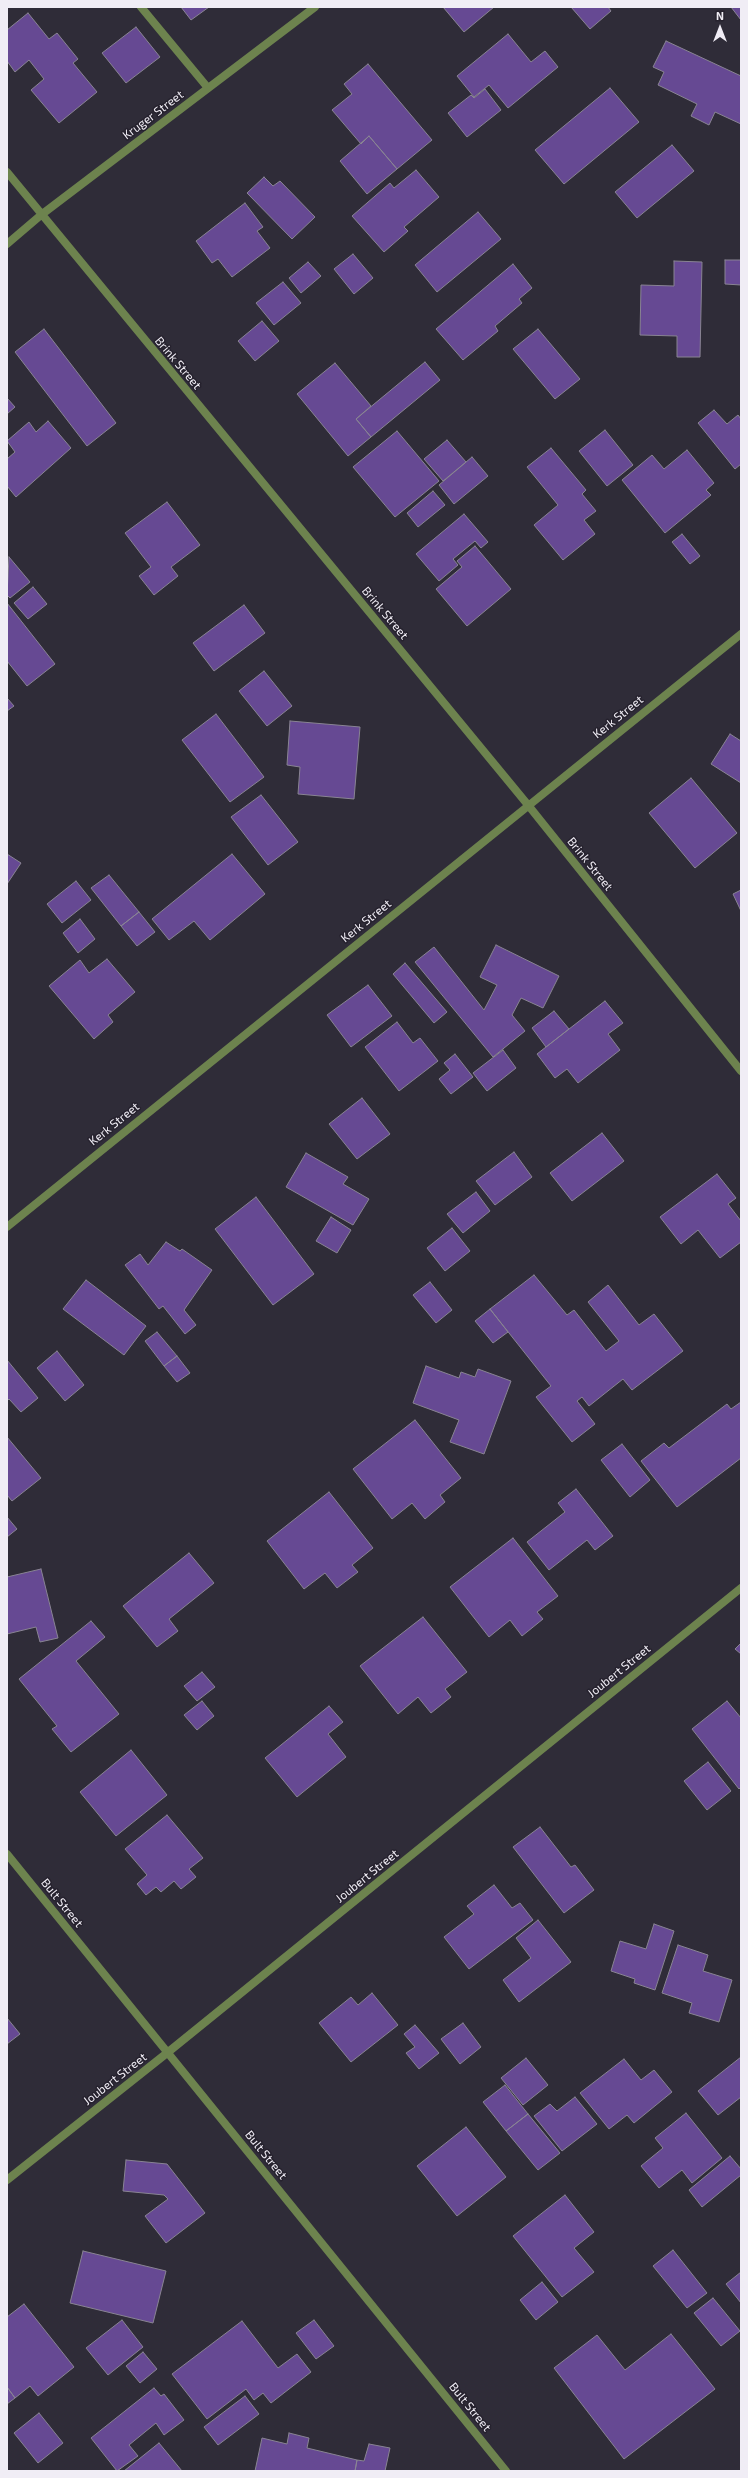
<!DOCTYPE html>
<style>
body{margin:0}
#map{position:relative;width:748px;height:2478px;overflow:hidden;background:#2f2c38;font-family:"Exo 2",sans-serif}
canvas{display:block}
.frame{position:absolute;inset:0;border:8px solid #f0edf5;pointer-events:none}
.north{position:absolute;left:700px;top:8px;width:40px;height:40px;-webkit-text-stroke:3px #26222e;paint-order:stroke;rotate:0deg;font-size:11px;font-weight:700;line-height:16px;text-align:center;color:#f0edf5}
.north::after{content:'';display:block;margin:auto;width:14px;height:18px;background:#f0edf5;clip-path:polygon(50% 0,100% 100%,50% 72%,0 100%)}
</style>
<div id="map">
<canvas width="748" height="2478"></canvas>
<div class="frame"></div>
<div class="north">N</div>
</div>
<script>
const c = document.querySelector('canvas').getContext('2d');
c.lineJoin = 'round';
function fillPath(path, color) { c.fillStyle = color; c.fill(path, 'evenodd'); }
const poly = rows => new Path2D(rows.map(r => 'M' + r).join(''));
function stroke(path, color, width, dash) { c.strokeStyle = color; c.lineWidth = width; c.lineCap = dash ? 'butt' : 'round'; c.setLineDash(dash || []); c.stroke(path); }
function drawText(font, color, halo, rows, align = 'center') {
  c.font = font + ' "Exo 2",sans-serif'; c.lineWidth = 3; c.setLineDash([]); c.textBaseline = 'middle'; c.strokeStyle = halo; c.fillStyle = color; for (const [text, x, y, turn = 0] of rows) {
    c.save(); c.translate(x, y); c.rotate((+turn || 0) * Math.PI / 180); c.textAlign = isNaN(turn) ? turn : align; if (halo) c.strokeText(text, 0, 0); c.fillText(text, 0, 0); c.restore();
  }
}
const building = poly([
 [181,7,209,7,191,20,181,7],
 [443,7,494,7,464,32,443,7],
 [571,7,608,7,611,11,590,29,571,7],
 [731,7,741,7,741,20,731,7],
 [28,13,49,39,57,33,78,59,73,63,97,92,59,123,31,90,44,79,29,60,15,72,7,61,7,30,28,13],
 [136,27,160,57,126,83,102,53,136,27],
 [508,34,531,62,545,51,558,67,508,108,489,85,474,97,457,76,508,34],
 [666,41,741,76,741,124,715,112,709,125,691,116,697,104,658,85,664,72,653,67,666,41],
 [368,64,432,140,397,169,369,136,361,144,332,110,352,94,344,84,368,64],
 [610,88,639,122,564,184,535,150,610,88],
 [485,89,501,110,467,137,448,113,471,95,474,98,485,89],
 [369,136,397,169,367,194,340,161,369,136],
 [672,145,694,171,637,218,615,192,672,145],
 [416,170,439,197,404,227,408,231,384,252,352,216,390,183,394,188,416,170],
 [264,177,273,186,280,181,315,217,292,239,247,193,264,177],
 [245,203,263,227,257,231,270,248,232,277,218,259,212,263,196,241,245,203],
 [478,212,501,239,437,292,415,265,478,212],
 [353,254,373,278,354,294,334,269,353,254],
 [725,260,741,260,741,285,725,284,725,260],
 [674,261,702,262,700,357,677,357,677,336,640,335,641,285,674,286,674,261],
 [308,262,321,276,301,293,289,278,308,262],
 [513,264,532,288,519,299,522,303,495,326,498,331,463,360,436,329,513,264],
 [283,282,301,303,274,325,256,303,283,282],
 [262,321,279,341,255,361,238,341,262,321],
 [44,329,116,423,87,446,15,352,44,329],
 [538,329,580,379,555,399,513,349,538,329],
 [425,362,440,380,371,437,356,419,425,362],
 [335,363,371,406,356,419,371,437,348,456,297,394,335,363],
 [7,398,15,407,7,414,7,398],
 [714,410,727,424,738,415,741,419,741,464,735,469,698,423,714,410],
 [48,421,71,448,16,497,7,486,7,459,15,452,7,441,29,422,36,432,48,421],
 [605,430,633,465,607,486,579,451,605,430],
 [397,431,439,481,395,517,353,467,397,431],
 [447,440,466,462,443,481,424,459,447,440],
 [551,448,586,490,582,494,596,511,584,520,595,534,563,560,534,525,558,505,527,467,551,448],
 [687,450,714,483,706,490,711,495,665,533,622,480,652,455,664,469,687,450],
 [472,457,488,476,454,504,439,485,472,457],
 [433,491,445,505,418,527,407,513,433,491],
 [167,502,200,545,171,567,178,576,154,595,139,576,151,567,125,533,167,502],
 [464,514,488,542,481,548,475,541,453,559,458,565,439,581,416,554,464,514],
 [682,534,700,556,690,564,672,542,682,534],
 [475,546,511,589,467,626,436,589,462,567,457,561,475,546],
 [9,557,30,582,10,598,7,595,9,557],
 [33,587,47,604,28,619,14,603,33,587],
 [7,603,55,664,27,686,7,661,7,603],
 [244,605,265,633,214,671,193,643,244,605],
 [264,671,292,706,267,726,239,691,264,671],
 [7,698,14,706,7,711,7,698],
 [216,714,264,777,230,802,182,740,216,714],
 [290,721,360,727,354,799,298,794,300,767,287,765,290,721],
 [730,734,741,741,741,783,711,764,730,734],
 [691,778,737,833,695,868,649,813,691,778],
 [261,795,298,842,268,865,231,817,261,795],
 [7,854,21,863,7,884,7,854],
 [232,854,265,894,210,940,194,921,169,940,152,919,232,854],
 [109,875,139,912,121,926,91,888,109,875],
 [76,881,91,900,62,923,47,904,76,881],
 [741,890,741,911,733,894,741,890],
 [139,912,155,932,137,946,121,926,139,912],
 [80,919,95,939,78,953,63,933,80,919],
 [496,945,559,976,543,1008,521,998,512,1015,525,1031,493,1057,415,962,434,947,484,1010,497,985,480,977,496,945],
 [107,959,135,992,108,1015,113,1022,94,1039,49,986,80,960,89,973,107,959],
 [405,963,447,1012,434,1023,393,974,405,963],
 [368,985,392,1016,351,1047,327,1015,368,985],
 [605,1001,623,1023,608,1034,620,1050,578,1083,567,1069,555,1078,537,1054,605,1001],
 [554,1011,569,1029,546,1047,532,1028,554,1011],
 [397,1022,413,1043,420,1038,438,1061,399,1091,365,1047,397,1022],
 [503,1050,516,1068,487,1091,473,1073,503,1050],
 [455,1054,473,1077,451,1094,439,1079,450,1070,444,1063,455,1054],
 [362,1098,390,1134,357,1159,329,1124,362,1098],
 [602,1133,624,1161,572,1201,550,1173,602,1133],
 [514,1152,532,1177,495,1205,476,1181,514,1152],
 [306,1153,348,1177,343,1184,369,1199,353,1225,286,1187,306,1153],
 [717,1174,736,1198,728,1204,741,1221,741,1242,720,1258,698,1230,681,1244,660,1217,717,1174],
 [476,1192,490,1211,463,1233,447,1214,476,1192],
 [256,1197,314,1274,273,1305,215,1229,256,1197],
 [331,1217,351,1230,337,1253,316,1241,331,1217],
 [452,1228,470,1251,445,1271,427,1248,452,1228],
 [166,1242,180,1251,182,1249,212,1270,184,1310,196,1325,185,1334,163,1306,159,1309,125,1265,140,1254,148,1265,166,1242],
 [534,1275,567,1315,574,1310,606,1351,619,1341,588,1302,608,1285,639,1325,654,1314,683,1351,632,1390,623,1379,589,1406,582,1397,577,1401,595,1424,572,1442,536,1397,551,1386,490,1309,534,1275],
 [86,1280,146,1326,124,1355,63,1309,86,1280],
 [430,1282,452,1310,436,1323,413,1295,430,1282],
 [490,1309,508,1332,493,1343,475,1321,490,1309],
 [157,1332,177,1356,164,1366,145,1341,157,1332],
 [57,1351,84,1385,65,1401,37,1368,57,1351],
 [177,1356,190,1373,177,1382,164,1366,177,1356],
 [7,1360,38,1398,21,1412,9,1399,7,1401,7,1360],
 [426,1366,459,1378,461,1372,475,1377,478,1369,511,1381,484,1454,450,1442,459,1420,413,1403,426,1366],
 [741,1402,741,1458,677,1507,641,1461,664,1443,669,1448,727,1404,731,1409,741,1402],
 [415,1420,461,1478,440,1495,445,1502,425,1519,412,1503,392,1519,353,1469,415,1420],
 [7,1437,41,1478,12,1501,7,1495,7,1437],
 [622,1444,650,1480,630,1497,601,1460,622,1444],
 [576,1489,613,1536,595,1550,587,1540,549,1570,527,1542,565,1512,558,1503,576,1489],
 [329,1492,373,1548,352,1565,358,1572,337,1588,325,1573,304,1589,267,1541,329,1492],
 [7,1517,17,1529,7,1537,7,1517],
 [513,1538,558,1596,537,1612,543,1619,522,1636,510,1620,489,1637,450,1587,513,1538],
 [189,1553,214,1583,169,1619,178,1631,157,1647,123,1606,189,1553],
 [41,1569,58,1638,40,1642,36,1627,7,1634,7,1577,41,1569],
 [423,1617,467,1672,445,1689,451,1697,431,1713,418,1697,398,1714,360,1666,423,1617],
 [91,1621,105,1637,76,1661,119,1714,71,1752,52,1729,57,1726,19,1679,91,1621],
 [741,1643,741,1654,735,1649,741,1643],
 [202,1672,215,1687,197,1701,184,1686,202,1672],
 [202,1701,214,1716,197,1730,184,1715,202,1701],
 [727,1701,741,1718,741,1787,739,1789,692,1729,727,1701],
 [329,1706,343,1722,328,1734,346,1757,297,1797,265,1758,329,1706],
 [131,1750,167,1795,116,1836,80,1792,131,1750],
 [708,1762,731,1791,707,1810,684,1781,708,1762],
 [167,1815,203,1858,189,1869,196,1877,181,1889,174,1881,161,1892,156,1887,146,1895,137,1884,147,1875,125,1849,167,1815],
 [540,1827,571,1867,575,1865,594,1890,564,1913,513,1847,540,1827],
 [494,1885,512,1908,520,1903,533,1920,469,1969,444,1937,474,1914,467,1906,494,1885],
 [538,1920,571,1962,519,2002,503,1980,531,1958,516,1938,538,1920],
 [654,1924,674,1931,655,1990,634,1983,635,1979,611,1971,620,1941,646,1949,654,1924],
 [678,1945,708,1955,703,1971,732,1980,719,2022,689,2013,692,2003,662,1993,678,1945],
 [372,1993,398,2025,351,2062,319,2023,351,1997,358,2005,372,1993],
 [7,2018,20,2034,7,2044,7,2018],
 [463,2023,481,2047,460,2064,441,2039,463,2023],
 [415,2025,439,2053,419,2069,406,2053,415,2047,404,2034,415,2025],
 [741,2057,741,2097,718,2115,698,2091,741,2057],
 [526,2058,548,2085,523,2105,501,2078,526,2058],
 [624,2059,641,2080,654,2070,672,2092,634,2123,627,2115,609,2129,580,2093,624,2059],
 [505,2085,528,2114,506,2131,483,2102,505,2085],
 [575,2097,597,2124,562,2151,534,2116,550,2104,557,2111,575,2097],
 [686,2113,722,2158,692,2183,682,2170,659,2188,641,2166,663,2148,655,2138,686,2113],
 [528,2114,560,2153,538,2170,506,2131,528,2114],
 [466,2127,506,2177,457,2216,417,2166,466,2127],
 [730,2156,741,2169,741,2175,702,2207,689,2190,730,2156],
 [126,2160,167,2164,205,2213,166,2243,145,2216,168,2199,164,2195,123,2191,126,2160],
 [565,2195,594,2232,574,2248,594,2272,562,2297,513,2236,565,2195],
 [673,2250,707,2293,687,2308,653,2266,673,2250],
 [83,2251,166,2271,153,2323,70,2303,83,2251],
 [741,2272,741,2303,726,2284,741,2272],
 [542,2282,558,2302,536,2320,520,2300,542,2282],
 [713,2298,740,2331,721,2346,694,2313,713,2298],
 [24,2304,74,2367,38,2396,30,2386,15,2398,7,2387,7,2317,24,2304],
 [122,2320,143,2347,108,2375,86,2348,122,2320],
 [314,2320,334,2346,316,2359,296,2333,314,2320],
 [242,2321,278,2368,297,2354,311,2372,271,2403,263,2393,254,2400,246,2389,207,2419,172,2374,242,2321],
 [671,2334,715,2389,624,2459,554,2368,597,2335,625,2370,671,2334],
 [143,2352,157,2369,140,2383,126,2366,143,2352],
 [7,2387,15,2398,7,2404,7,2387],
 [154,2388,161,2396,164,2394,184,2420,164,2435,156,2423,129,2445,138,2456,117,2471,91,2438,154,2388],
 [245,2396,259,2414,218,2445,204,2427,245,2396],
 [39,2413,63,2443,38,2463,14,2433,39,2413],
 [289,2433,309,2438,307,2448,357,2460,355,2471,255,2471,262,2438,287,2444,289,2433],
 [159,2443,182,2471,124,2471,159,2443],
 [369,2444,390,2448,385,2471,355,2471,357,2460,364,2461,369,2444]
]);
const minor = poly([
 [141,7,208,88],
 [7,172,528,805,741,1071],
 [7,244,41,215,315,7],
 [7,1227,741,634],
 [7,1854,506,2471],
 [7,2180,167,2053,741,1588]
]);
const streetNames = [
 ["Kruger Street",153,115,-37],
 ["Brink Street",178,363,50],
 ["Brink Street",385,613,50],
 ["Kerk Street",618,717,-39],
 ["Brink Street",590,864,51],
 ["Kerk Street",366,921,-39],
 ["Kerk Street",114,1124,-39],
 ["Joubert Street",619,1671,-39],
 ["Joubert Street",367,1876,-39],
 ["Bult Street",62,1903,51],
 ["Joubert Street",115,2079,-38],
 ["Bult Street",266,2155,51],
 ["Bult Street",470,2407,51]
];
fillPath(building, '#664993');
stroke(building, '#898493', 1);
stroke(minor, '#6d834e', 8);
drawText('12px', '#f0edf5', '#26222e', streetNames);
</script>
